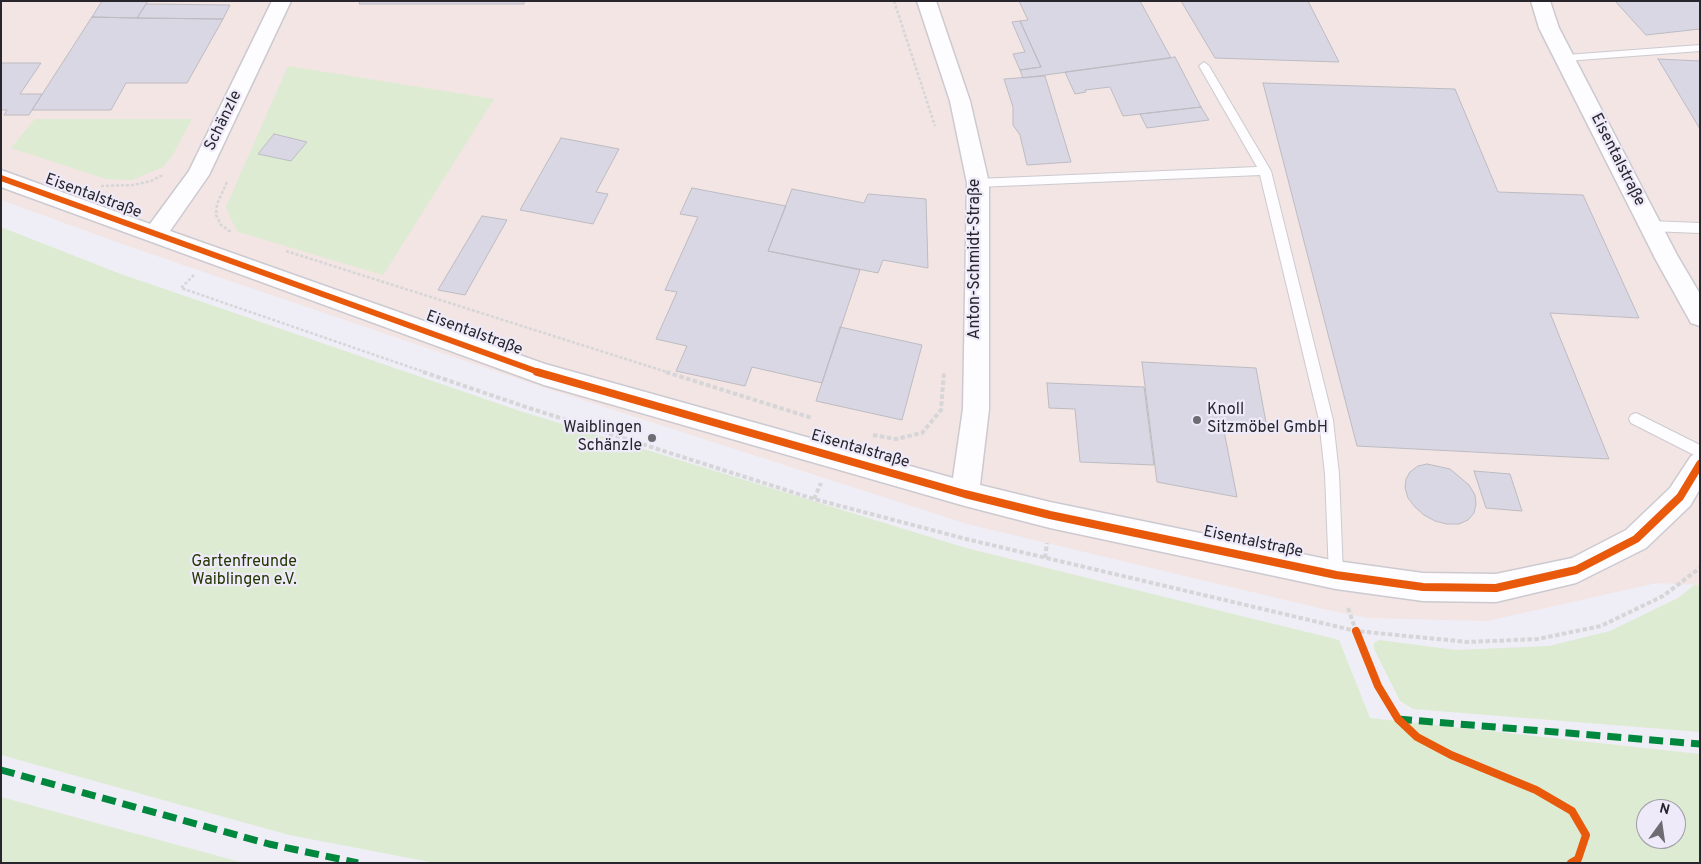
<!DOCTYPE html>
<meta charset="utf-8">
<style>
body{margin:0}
#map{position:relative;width:1701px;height:864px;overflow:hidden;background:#efeef6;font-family:Overpass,sans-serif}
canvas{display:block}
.frame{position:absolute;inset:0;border:2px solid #28262c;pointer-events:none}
.north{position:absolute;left:1636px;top:799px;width:50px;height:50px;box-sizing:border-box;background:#eeeaf9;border:1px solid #9f9ca7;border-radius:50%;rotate:14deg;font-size:14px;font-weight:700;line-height:20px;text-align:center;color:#28262c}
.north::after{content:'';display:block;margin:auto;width:18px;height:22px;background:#6e6c73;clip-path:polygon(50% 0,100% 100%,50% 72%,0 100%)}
</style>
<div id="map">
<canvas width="1701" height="864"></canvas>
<div class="frame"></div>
<div class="north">N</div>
</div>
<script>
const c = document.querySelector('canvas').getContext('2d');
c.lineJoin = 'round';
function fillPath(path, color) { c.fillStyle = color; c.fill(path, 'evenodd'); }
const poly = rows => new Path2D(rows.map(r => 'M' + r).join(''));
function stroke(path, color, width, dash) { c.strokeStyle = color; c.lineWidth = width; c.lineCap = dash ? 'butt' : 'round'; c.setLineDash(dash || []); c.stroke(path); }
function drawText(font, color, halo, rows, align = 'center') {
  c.font = font + ' Overpass,sans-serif'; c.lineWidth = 4.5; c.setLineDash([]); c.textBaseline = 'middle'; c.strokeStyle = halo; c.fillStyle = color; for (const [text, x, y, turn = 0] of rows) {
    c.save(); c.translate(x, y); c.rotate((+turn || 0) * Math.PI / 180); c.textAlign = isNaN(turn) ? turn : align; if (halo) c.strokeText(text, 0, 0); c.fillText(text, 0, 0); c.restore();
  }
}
const industrial = poly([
 [1,1,1700,1,1700,585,1657,583,1487,621,1367,618,1319,608,967,524,536,385,139,250,1,200]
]);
const green = poly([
 [288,66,494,99,383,275,238,232,231,219,226,207],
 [35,119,192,119,172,156,163,167,132,180,106,179,11,148],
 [1,227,118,273,520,411,966,548,1339,640,1370,718,1700,754,1700,863,435,863,289,835,1,755],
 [1646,809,1676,809,1676,839,1646,839],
 [1694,585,1700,585,1700,732,1413,709,1400,701,1374,649,1374,643,1379,640,1456,650,1549,646,1610,631,1678,598],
 [1,797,244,863,1,863]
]);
const building = poly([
 [102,1,148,1,137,18,92,17,102,1],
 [360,1,524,1,524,4,359,4,360,1],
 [1019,1,1140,1,1171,58,1023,78,1020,70,1041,67,1020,21,1028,20,1019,1],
 [1181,1,1308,1,1339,62,1215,58,1181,1],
 [1615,1,1700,1,1700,29,1646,35,1615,1],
 [146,4,230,5,223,19,137,18,146,4],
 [92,17,137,18,223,19,187,83,126,83,111,110,32,110,92,17],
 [1020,21,1041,67,1020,70,1013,54,1025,52,1012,22,1020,21],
 [1175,57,1201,107,1123,116,1110,87,1085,90,1086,92,1075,94,1065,72,1175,57],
 [1658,59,1700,61,1700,129,1658,59],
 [1,63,41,63,20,94,42,94,29,115,4,115,7,110,1,110,1,63],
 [1045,76,1071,162,1027,165,1020,135,1013,125,1013,107,1004,79,1045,76],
 [1263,83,1455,89,1498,192,1583,195,1639,318,1550,313,1609,459,1357,446,1263,83],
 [1201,107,1209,120,1147,128,1140,114,1201,107],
 [274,134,307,142,291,161,258,154,274,134],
 [561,138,619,149,596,192,608,194,593,224,520,210,561,138],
 [692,188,786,206,768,251,860,270,822,383,752,367,745,386,676,371,687,346,656,339,677,292,665,290,698,217,680,214,692,188],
 [792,189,864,203,868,194,926,199,928,268,883,260,878,273,768,251,792,189],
 [482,216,507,220,465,295,438,290,482,216],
 [840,327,922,345,902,420,816,401,840,327],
 [1142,362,1256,368,1267,428,1223,426,1237,497,1157,482,1142,362],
 [1047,383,1144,387,1154,465,1080,462,1075,409,1049,408,1047,383],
 [1427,464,1450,469,1469,485,1475,495,1476,504,1474,513,1468,520,1459,524,1447,524,1435,521,1424,515,1415,507,1408,498,1405,488,1406,479,1410,472,1418,466,1427,464],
 [1474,471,1510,474,1522,511,1486,508,1474,471]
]);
const pathFar1 = poly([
 [894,1,935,126],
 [227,182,217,204,216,215,221,225,231,232],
 [101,186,133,185,151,181,163,175],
 [286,251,670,373],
 [194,275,181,288,427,373]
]);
const path = poly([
 [423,372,526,407,814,499,966,539,1356,631,1468,642,1538,639,1601,626,1663,596,1700,568],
 [666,372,812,418],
 [873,435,896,439,922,433,941,410,944,372],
 [814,499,821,483],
 [1045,558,1047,543],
 [1348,608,1356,631]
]);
const lane = poly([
 [1700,45,1700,51,1566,61,1561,58,1566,55,1700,45],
 [1204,62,1209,66,1271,171,1333,420,1339,474,1343,575,1341,580,1336,582,1331,580,1329,575,1325,474,1319,420,1260,175,978,187,972,183,978,179,1257,167,1199,66,1204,62],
 [1650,221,1700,223,1700,233,1650,231,1644,226,1650,221],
 [1636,413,1700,445,1700,458,1631,423,1629,419,1631,415,1636,413]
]);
const street = poly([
 [272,1,291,1,209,175,170,231,545,364,953,478,963,409,967,183,950,101,917,1,936,1,970,101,989,183,989,409,980,485,1050,502,1336,561,1423,573,1496,574,1572,558,1626,530,1670,488,1691,456,1700,452,1700,489,1690,506,1646,548,1576,583,1496,602,1423,601,1336,589,1050,528,965,506,544,385,1,187,1,170,150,224,189,171,272,1],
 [1531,1,1550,1,1559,28,1677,255,1700,294,1700,326,1691,323,1656,260,1539,28,1531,1]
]);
const quiet = poly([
 [1398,719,1700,744],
 [1,770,269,844,358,863]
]);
const cyclewayFar1 = poly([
 [1,178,541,373]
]);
const cycleway = poly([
 [537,372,965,494,1050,515,1336,575,1423,587,1496,588,1576,570,1636,539,1680,497,1700,464],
 [1356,631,1378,686,1398,719,1417,737,1451,755,1536,790,1572,811,1586,835,1578,859,1571,863]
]);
const markers = [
 [1197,420,5,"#6e6c73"],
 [652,438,5,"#6e6c73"]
];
const streetNames = [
 ["Schänzle",224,121,-64],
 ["Eisentalstraße",1617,160,63],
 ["Eisentalstraße",93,197,20],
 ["Anton-Schmidt-Straße",976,259,-90],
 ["Eisentalstraße",474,334,20],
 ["Eisentalstraße",860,450,16],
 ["Eisentalstraße",1253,543,12]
];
const poiNames = [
 ["Knoll",1207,411],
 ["Sitzmöbel GmbH",1207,429],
 ["Waiblingen",642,429,"right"],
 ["Schänzle",642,447,"right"]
];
const parkNames = [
 ["Gartenfreunde",244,563],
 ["Waiblingen e.V.",244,581]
];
fillPath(industrial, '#f2e5e3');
fillPath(green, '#ddebd2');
fillPath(building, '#dad7e5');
stroke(building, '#bdbcc2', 1);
stroke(lane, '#cccad0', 2);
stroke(street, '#cccad0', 3);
stroke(pathFar1, '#d6d5d8', 2.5, [3, 2]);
stroke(path, '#d6d5d8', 4, [4.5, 2.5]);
fillPath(lane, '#fdfcfe');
fillPath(street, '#fdfcfe');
stroke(quiet, '#00873e', 7, [14, 7]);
stroke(cyclewayFar1, '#e8590c', 6);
stroke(cycleway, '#e8590c', 8);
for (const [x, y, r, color] of markers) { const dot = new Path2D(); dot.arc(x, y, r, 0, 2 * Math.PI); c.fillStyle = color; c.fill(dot); stroke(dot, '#eeeaf9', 2); }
drawText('16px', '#28262c', '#eeeaf9', streetNames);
drawText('16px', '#28262c', '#eeeaf9', poiNames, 'left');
drawText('16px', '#223700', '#eeeaf9', parkNames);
</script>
